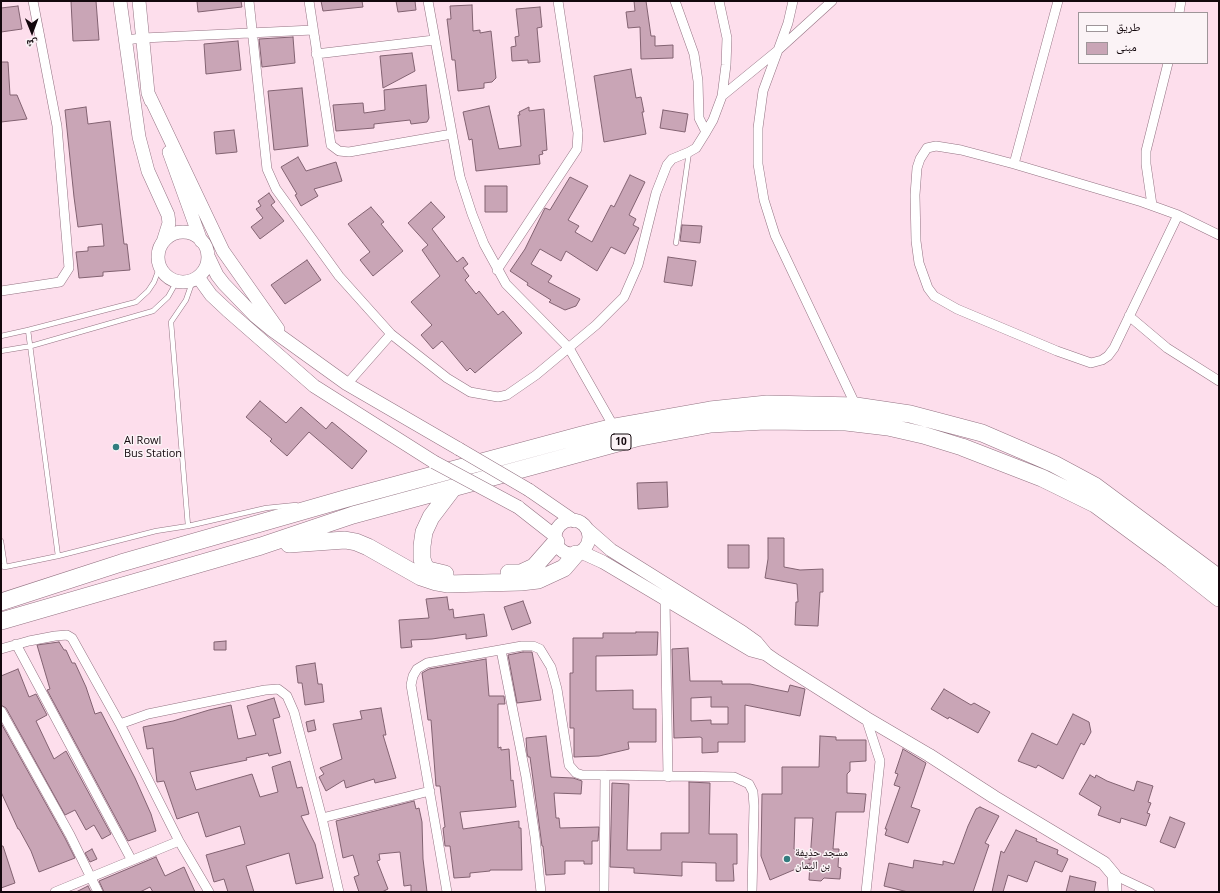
<!DOCTYPE html>
<meta charset="utf-8">
<style>
body{margin:0}
#map{position:relative;width:1220px;height:893px;overflow:hidden;background:#fddeec;font-family:"Open Sans","Noto Naskh Arabic",sans-serif}
canvas{display:block}
.frame{position:absolute;inset:0;border:2px solid #13080d;pointer-events:none}
.legend{position:absolute;left:1078px;top:12px;width:130px;height:52px;box-sizing:border-box;background:#fbf3f6;border:1px solid #9e9599;margin:0;padding:5px 7px;list-style:none;font-size:12px;color:#13080d}
.legend li{display:flex;align-items:center;gap:8px;height:20px}
.legend b{width:20px;border:1px solid #9e9599}
.north{position:absolute;left:12px;top:12px;width:40px;height:40px;-webkit-text-stroke:3px #fbf3f6;paint-order:stroke;rotate:179deg;font-size:11px;font-weight:700;line-height:16px;text-align:center;color:#13080d}
.north::after{content:'';display:block;margin:auto;width:14px;height:18px;background:#13080d;clip-path:polygon(50% 0,100% 100%,50% 72%,0 100%)}
</style>
<div id="map">
<canvas width="1220" height="893"></canvas>
<div class="frame"></div>
<ul class="legend">
<li><b style="height:5px;background:#fff"></b>طريق</li>
<li><b style="height:11px;background:#c9a5b6"></b>مبنى</li>
</ul>
<div class="north">ش</div>
</div>
<script>
const c = document.querySelector('canvas').getContext('2d');
c.lineJoin = 'round';
function fillPath(path, color) { c.fillStyle = color; c.fill(path, 'evenodd'); }
const poly = rows => new Path2D(rows.map(r => 'M' + r).join(''));
function stroke(path, color, width, dash) { c.strokeStyle = color; c.lineWidth = width; c.lineCap = dash ? 'butt' : 'round'; c.setLineDash(dash || []); c.stroke(path); }
function drawText(font, color, halo, rows, align = 'center') {
  c.font = font + ' "Open Sans","Noto Naskh Arabic",sans-serif'; c.lineWidth = 3; c.setLineDash([]); c.textBaseline = 'middle'; c.strokeStyle = halo; c.fillStyle = color; for (const [text, x, y, turn = 0] of rows) {
    c.save(); c.translate(x, y); c.rotate((+turn || 0) * Math.PI / 180); c.textAlign = isNaN(turn) ? turn : align; if (halo) c.strokeText(text, 0, 0); c.fillText(text, 0, 0); c.restore();
  }
}
const building = poly([
 [71,1,96,1,99,40,73,41,71,1],
 [197,1,241,1,242,7,198,12,197,1],
 [321,1,362,1,363,7,323,11,321,1],
 [396,1,415,1,416,10,398,12,396,1],
 [634,1,646,1,651,36,655,36,655,46,673,45,673,58,641,59,640,27,628,28,626,12,635,11,634,1],
 [472,5,473,31,480,30,480,33,491,31,496,78,492,82,484,83,484,88,458,91,455,60,452,60,447,19,451,19,450,6,472,5],
 [18,6,22,29,1,32,1,8,18,6],
 [540,7,542,27,537,28,540,62,528,63,528,60,512,61,511,47,516,46,515,37,519,36,516,9,540,7],
 [293,37,295,63,262,67,259,39,293,37],
 [238,41,241,70,206,74,204,44,238,41],
 [412,53,415,71,383,88,380,56,412,53],
 [1,62,8,62,10,95,17,95,27,119,1,122,1,62],
 [631,69,636,98,641,97,644,112,642,112,646,134,604,142,594,76,631,69],
 [426,85,429,118,427,122,411,124,410,120,374,124,374,128,336,131,333,105,363,103,364,113,385,110,384,90,426,85],
 [302,88,308,146,274,150,268,91,302,88],
 [489,106,499,149,521,146,518,115,520,115,519,112,529,107,529,111,544,109,547,150,542,151,543,154,539,155,540,164,476,171,472,139,469,140,463,112,489,106],
 [86,107,88,124,110,121,124,244,127,244,130,270,103,272,103,276,79,278,76,252,88,251,88,247,104,246,102,224,78,227,74,197,65,110,86,107],
 [663,110,688,114,685,132,660,128,663,110],
 [234,130,237,152,216,154,214,132,234,130],
 [298,157,306,171,336,162,342,181,314,189,318,196,301,206,295,195,297,194,281,167,298,157],
 [630,175,645,182,629,215,636,219,633,225,639,228,625,254,611,247,597,271,566,251,561,261,540,249,531,264,552,276,548,282,580,299,576,306,565,310,549,302,551,300,527,285,528,283,510,271,525,249,545,208,550,210,570,177,588,186,568,220,579,226,575,232,592,242,611,205,614,207,630,175],
 [485,186,507,186,507,212,485,212,485,186],
 [269,193,275,202,271,205,284,221,260,239,251,227,263,218,256,209,261,206,258,201,269,193],
 [431,202,445,217,432,229,457,262,463,257,468,264,463,268,469,276,465,280,476,294,479,291,498,315,503,311,522,333,475,373,470,368,467,371,442,341,433,349,421,335,432,325,411,302,440,276,422,250,428,245,408,223,431,202],
 [371,207,384,222,381,224,403,251,373,276,360,260,370,252,348,224,371,207],
 [682,225,702,226,700,243,680,241,682,225],
 [668,257,696,261,692,286,664,282,668,257],
 [307,260,321,280,285,304,271,285,307,260],
 [260,401,286,423,301,407,326,429,332,422,367,451,352,469,309,432,287,456,270,441,272,439,246,417,260,401],
 [667,482,668,507,638,509,637,483,667,482],
 [768,538,784,538,784,567,800,570,823,569,823,592,820,592,818,626,795,625,796,602,798,602,797,584,765,578,768,559,768,538],
 [728,545,749,545,749,568,728,568,728,545],
 [447,597,449,610,453,609,454,618,484,614,487,636,466,639,466,634,432,639,411,640,412,647,401,648,399,620,429,618,426,599,447,597],
 [523,601,531,623,512,630,504,607,523,601],
 [636,632,658,632,657,655,596,656,596,691,633,690,633,709,656,709,656,742,628,742,629,749,599,756,574,757,574,728,570,728,570,673,573,673,573,638,603,638,603,633,636,633,636,632],
 [226,641,226,650,214,650,214,642,226,641],
 [59,642,64,650,66,650,72,663,75,663,86,687,95,714,101,712,135,778,151,814,156,831,128,841,47,690,50,689,37,645,59,642],
 [688,648,690,681,722,681,722,684,750,684,788,692,790,685,805,689,800,716,745,705,745,742,718,742,718,752,702,753,702,738,700,737,674,738,672,649,688,648],
 [711,697,711,707,728,707,728,724,711,724,711,720,691,721,691,698,711,697],
 [523,652,532,652,541,700,517,703,508,655,523,652],
 [486,659,489,696,504,696,505,704,498,704,498,748,501,747,501,750,509,749,511,781,513,780,516,807,460,812,463,829,519,821,519,828,521,828,522,870,490,870,490,871,470,873,470,877,454,878,450,846,445,846,443,828,445,827,440,786,436,786,431,720,428,720,422,673,429,669,486,659],
 [315,663,318,684,322,684,324,702,305,705,302,683,298,683,296,666,315,663],
 [18,669,29,697,36,694,47,715,36,721,54,759,66,751,111,834,102,839,94,825,86,830,75,810,65,815,6,708,1,705,1,676,18,669],
 [944,689,971,705,974,703,990,712,978,733,949,717,948,719,931,709,944,689],
 [274,698,280,717,273,719,281,753,269,756,268,753,246,758,247,760,190,772,196,790,252,774,260,797,278,792,272,767,290,761,297,788,302,787,309,814,301,816,315,844,323,878,296,884,289,853,246,866,254,892,228,892,224,879,214,882,206,855,245,844,240,826,206,837,198,812,177,819,164,781,157,782,153,748,147,749,143,727,173,721,209,710,231,705,238,739,256,735,247,706,274,698],
 [381,708,386,735,383,735,396,778,375,783,374,779,346,788,344,780,326,791,319,777,324,774,320,768,342,759,333,724,362,719,360,711,381,708],
 [1073,714,1089,722,1091,732,1084,745,1081,743,1063,779,1038,765,1036,768,1018,761,1032,733,1057,745,1073,714],
 [314,720,316,730,308,732,306,722,314,720],
 [1,723,65,838,75,858,39,872,31,851,19,829,18,829,1,792,1,723],
 [546,736,551,777,573,778,582,781,581,794,554,793,556,818,559,818,560,828,599,827,598,841,592,841,592,864,584,864,584,861,565,861,565,874,546,875,543,846,542,846,530,757,528,757,527,753,526,738,546,736],
 [820,736,836,737,836,740,866,740,866,761,850,762,850,771,847,774,847,793,866,794,864,812,836,812,833,849,839,849,838,867,841,868,840,879,824,878,821,881,809,880,810,863,770,880,761,856,762,794,782,794,782,767,819,767,820,736],
 [795,818,813,818,810,860,794,849,795,818],
 [903,749,926,763,911,807,920,810,908,843,885,835,887,829,885,829,900,787,894,785,898,774,895,773,903,749],
 [1090,775,1095,778,1096,775,1107,781,1134,791,1137,781,1153,786,1148,802,1151,803,1147,813,1150,814,1146,826,1121,818,1120,823,1098,815,1101,807,1079,794,1090,775],
 [689,782,710,783,709,834,737,834,737,864,733,864,734,881,716,881,716,863,682,862,682,876,634,873,634,868,610,867,612,783,629,784,627,850,661,850,661,833,689,833,689,782],
 [414,801,416,809,419,808,422,822,423,859,427,892,411,892,411,885,404,886,400,852,379,854,380,860,377,861,388,889,382,892,359,892,354,877,359,875,353,855,343,858,336,821,414,801],
 [980,807,999,816,985,843,989,845,973,892,908,892,884,886,889,863,913,868,914,860,943,865,943,861,954,864,968,826,976,809,980,807],
 [1170,817,1185,823,1175,848,1160,842,1170,817],
 [1016,830,1037,839,1036,841,1058,850,1057,854,1068,859,1062,872,1035,861,1027,882,1008,875,1003,892,992,892,1001,851,1004,853,1016,830],
 [1,846,3,846,15,883,1,888,1,846],
 [92,849,97,859,90,862,85,853,92,849],
 [156,857,165,876,184,867,195,892,153,892,150,887,140,892,104,892,99,881,156,857],
 [1070,876,1096,882,1094,892,1066,892,1070,876],
 [88,886,91,892,76,892,88,886]
]);
const lane = poly([
 [676,243,689,152],
 [28,330,58,556],
 [1,336,28,330,136,302,148,291,154,282,160,266],
 [1,351,31,346,153,311,168,297,177,281],
 [188,526,171,322,186,300,193,280],
 [1,541,5,567],
 [1,566,5,567,58,556,156,531,188,526,266,508,296,505]
]);
const street = poly([
 [249,1,267,169,276,189,339,276,391,334,447,378,470,392,498,397,507,395,536,375,596,325,624,297,638,265,656,193,667,165,672,159,689,152,696,148,706,132,699,118,698,81,694,54,675,1],
 [309,1,331,145,339,151,349,152,452,134],
 [428,1,460,177,472,214,484,244,506,284,569,348,614,427],
 [793,1,788,23,763,91,758,128,758,164,764,200,775,235,856,406],
 [1179,13,1181,1],
 [125,40,143,38,313,30],
 [316,54,434,40],
 [722,96,777,51,832,1],
 [706,132,713,120,722,96,726,65,727,38,719,1],
 [1014,164,1058,1],
 [1152,205,1146,164,1146,151,1168,63],
 [1178,215,1114,348,1108,356,1102,360,1091,363,1057,351,957,309,934,296,928,288,919,263,916,241,915,195,917,168,920,159,927,148,936,146,961,150,1014,164,1142,202,1178,215,1219,235],
 [497,270,577,149,578,133,558,1],
 [1,291,60,282,69,268,57,126,33,1],
 [1129,316,1167,348,1219,381],
 [347,384,391,334],
 [665,599,668,777],
 [16,644,131,859],
 [1,649,29,641,55,636,67,635,72,638,120,724,179,841,209,892],
 [501,650,526,777,535,837,541,892],
 [1,711,70,835,98,892],
 [866,718,880,761,866,892],
 [120,724,148,714,265,690,278,689,282,692,287,696,294,712,322,818,339,892],
 [322,818,430,791],
 [1114,875,1150,892],
 [55,892,179,841],
 [447,892,411,685,413,676,417,669,427,663,522,646,533,646,540,649,551,667,557,689,569,765,576,773,582,775,605,775,734,777,749,784,753,792,754,806,752,892],
 [604,892,605,775]
]);
const secondary = poly([
 [120,1,139,137,148,171,168,215,169,223,163,242],
 [139,1,148,93,151,101],
 [148,93,223,251,278,329],
 [169,152,201,241],
 '158 257a25 25 0 1 1 50 0a25 25 0 1 1-50 0Z',
 [208,256,217,275,224,284,255,316,272,330,347,384,459,449],
 [198,277,211,295,227,310,314,386,434,462],
 [529,490,574,521],
 [518,507,555,536],
 '555 537a17 17 0 1 1 34 0a17 17 0 1 1-34 0Z',
 [587,529,611,550,742,632,756,642,766,654,776,661,866,718,929,755,994,797,1104,863,1114,875,1115,892],
 [581,552,603,562,751,650,766,654]
]);
const highway = poly([
 [289,544,345,540,356,542,368,547,421,577,436,582,447,584,521,582,538,580,564,568,576,554],
 [509,573,521,573,534,567,556,542],
 [445,574,428,570,424,565,422,559,422,546,424,532,431,517,453,488],
 [1,602,121,563,348,498,582,435,614,427,710,410,767,404,856,406,910,414,982,433,1054,464,1095,486,1219,578],
 [1,621,261,546,353,515,636,438,711,424,765,421,846,422,888,427,923,435,962,447,1042,478,1095,504,1171,560,1219,598]
]);
const secondaryBridge = poly([
 [459,449,529,490],
 [434,462,518,507]
]);
const markers = [
 [116,447,4,"#337c7f"],
 [787,859,4,"#337c7f"]
];
const shields = [
 [621,442,20]
];
const shieldNames = [
 ["10",621,442]
];
const poiNames = [
 ["Al Rowl",124,441],
 ["Bus Station",124,454],
 ["مسجد حذيفة",795,853],
 ["بن اليمان",795,866]
];
fillPath(building, '#c9a5b6');
stroke(building, '#826271', 1);
stroke(lane, '#947383', 5.5);
stroke(street, '#947383', 10);
stroke(secondary, '#947383', 14);
stroke(highway, '#947383', 18);
stroke(lane, '#fff', 4.5);
stroke(street, '#fff', 9);
stroke(secondary, '#fff', 13);
stroke(highway, '#fff', 17);
stroke(secondaryBridge, '#947383', 14, []);
stroke(secondaryBridge, '#fff', 13);
for (const [x, y, r, color] of markers) { const dot = new Path2D(); dot.arc(x, y, r, 0, 2 * Math.PI); c.fillStyle = color; c.fill(dot); stroke(dot, '#fbf3f6', 1.5); }
for (const [x, y, w] of shields) { const box = new Path2D(); box.roundRect(x - w / 2, y - 8, w, 16, 3); c.fillStyle = '#fbf3f6'; c.fill(box); stroke(box, '#13080d', 1); }
drawText('bold 10px', '#13080d', null, shieldNames);
drawText('11px', '#13080d', '#fbf3f6', poiNames, 'left');
</script>
